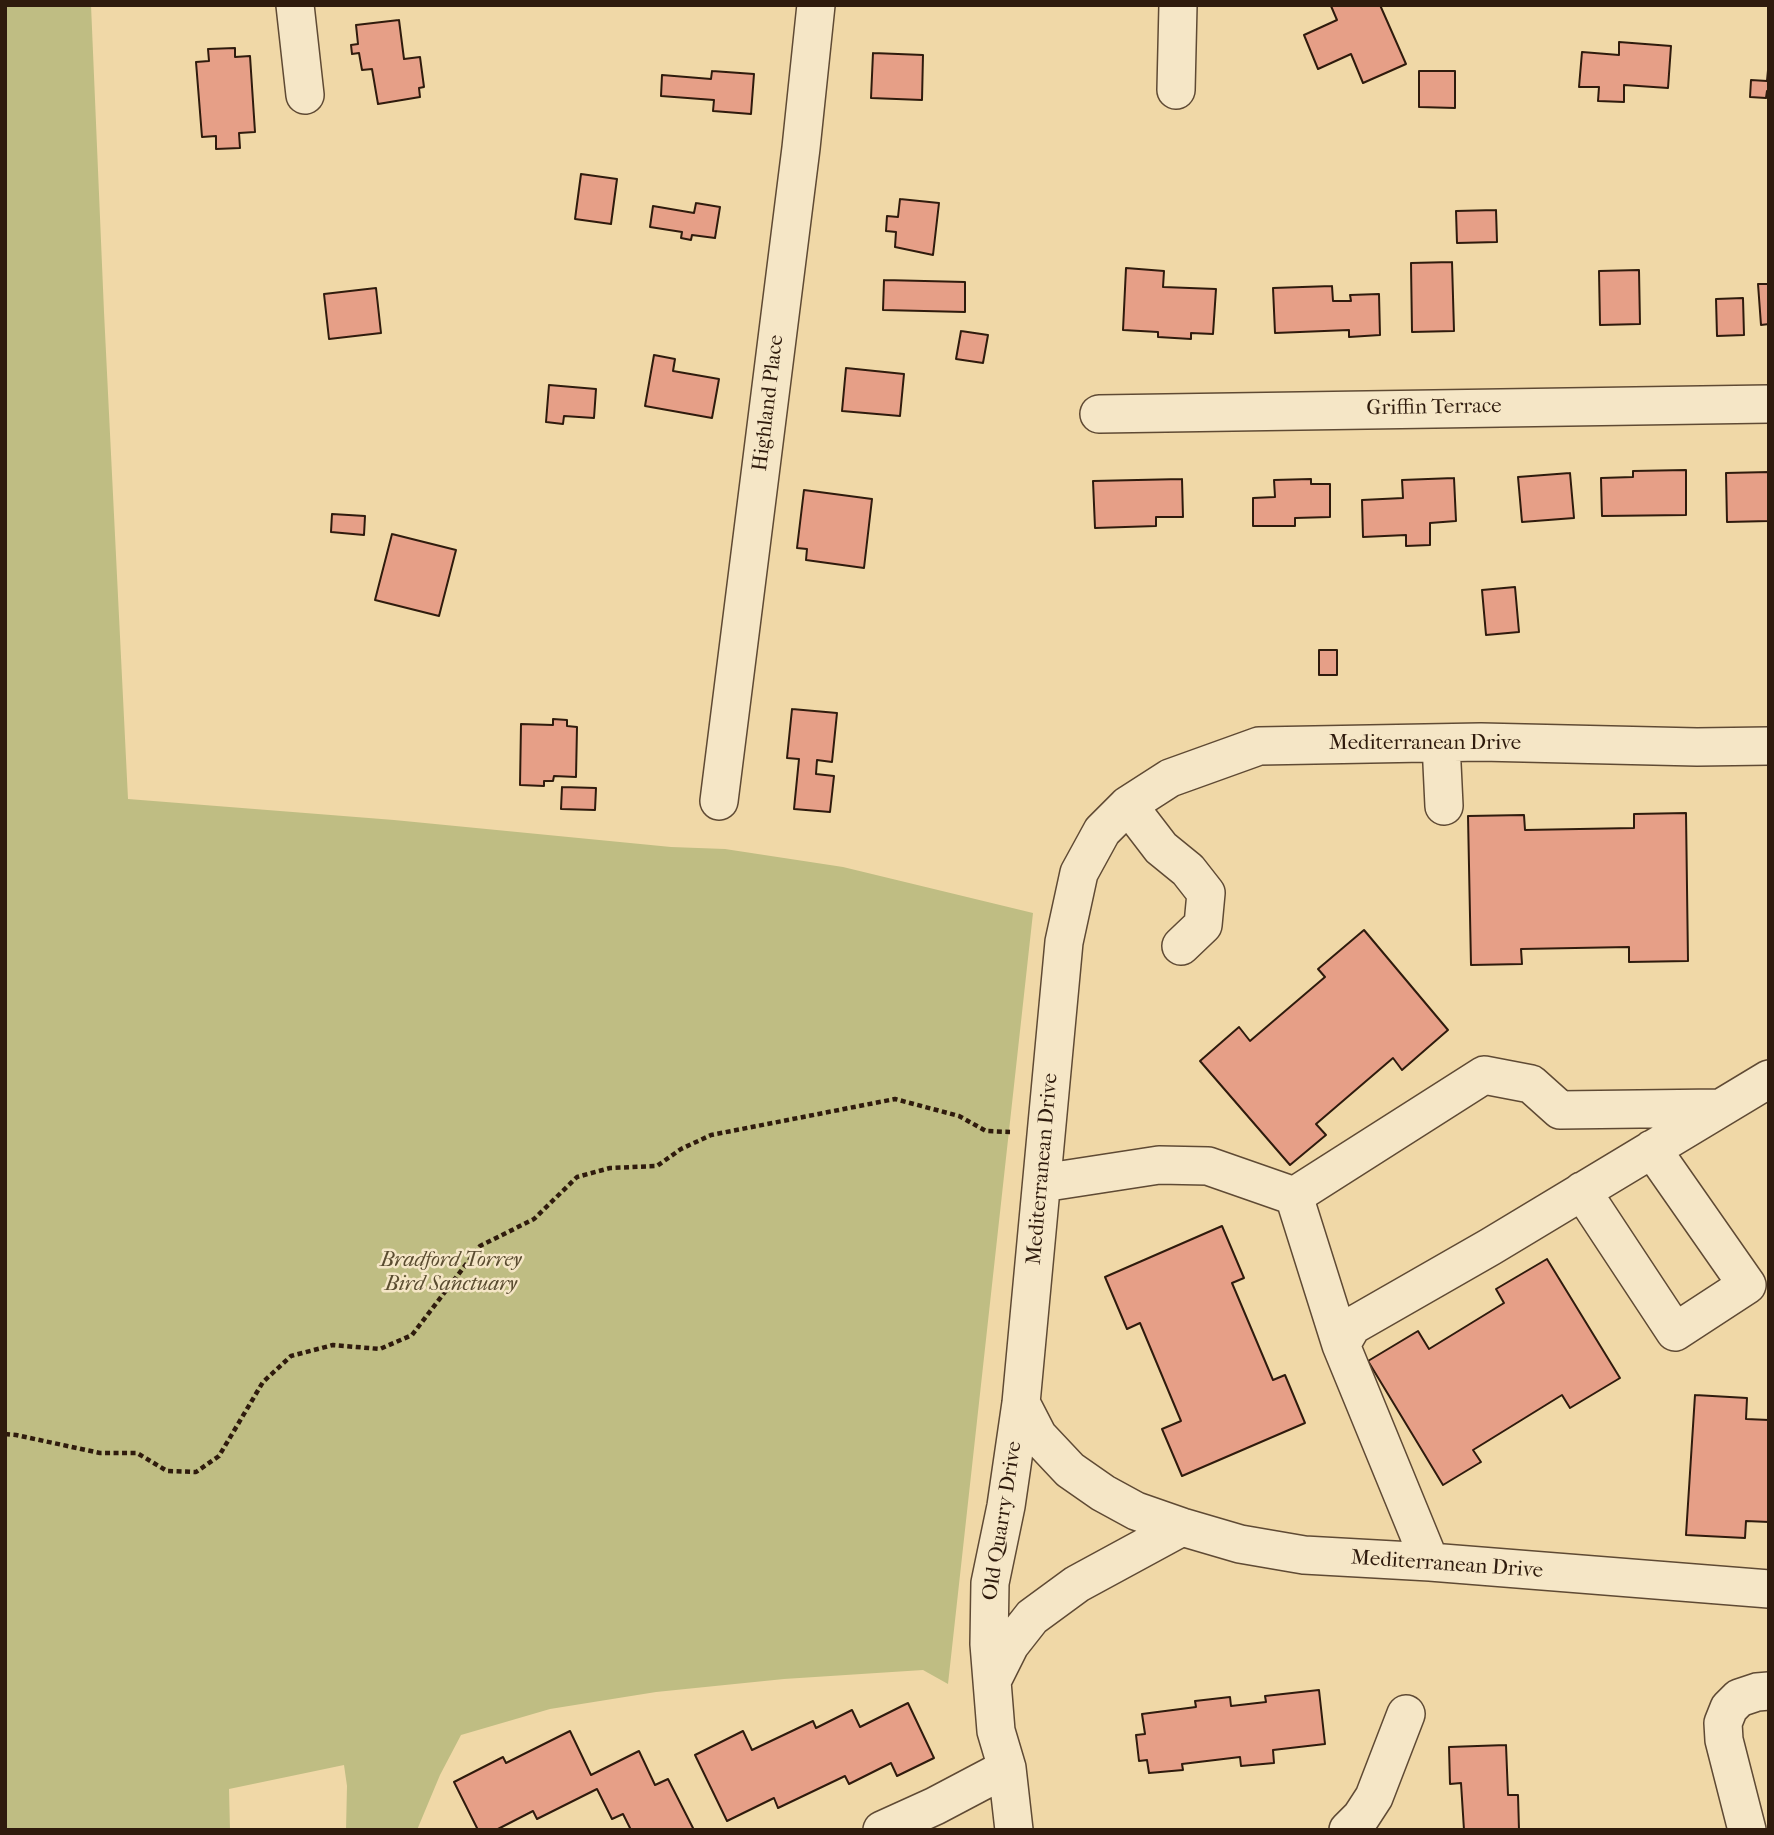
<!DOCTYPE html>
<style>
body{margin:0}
#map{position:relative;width:1774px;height:1835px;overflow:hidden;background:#f0d8a7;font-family:"IM FELL French Canon",serif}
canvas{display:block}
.frame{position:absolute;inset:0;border:7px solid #2f1b0d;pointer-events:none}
</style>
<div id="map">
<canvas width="1774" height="1835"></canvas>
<div class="frame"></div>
</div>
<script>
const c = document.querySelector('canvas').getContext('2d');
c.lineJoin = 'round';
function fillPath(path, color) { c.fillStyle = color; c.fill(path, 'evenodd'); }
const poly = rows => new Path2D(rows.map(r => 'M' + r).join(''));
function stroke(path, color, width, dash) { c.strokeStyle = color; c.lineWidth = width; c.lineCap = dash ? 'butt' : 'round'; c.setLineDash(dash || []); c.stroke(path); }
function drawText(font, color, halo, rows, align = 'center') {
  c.font = font + ' "IM FELL French Canon",serif'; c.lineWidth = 5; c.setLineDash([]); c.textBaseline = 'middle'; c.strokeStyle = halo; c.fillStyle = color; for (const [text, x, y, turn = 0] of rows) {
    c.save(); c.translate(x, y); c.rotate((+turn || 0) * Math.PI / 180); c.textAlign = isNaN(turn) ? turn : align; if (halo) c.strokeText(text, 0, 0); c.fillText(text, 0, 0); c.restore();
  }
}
const green = poly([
 [5,5,91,5,104,312,128,799,394,820,671,847,725,849,843,867,1033,913,948,1684,923,1670,784,1679,656,1692,550,1709,461,1735,440,1775,417,1830,346,1830,347,1786,344,1765,229,1789,230,1830,5,1830]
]);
const building = poly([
 [1380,5,1406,64,1363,83,1351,54,1318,69,1304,35,1337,20,1331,6,1380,5],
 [399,20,404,59,420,57,424,87,419,88,420,97,378,104,372,69,362,70,359,53,352,54,351,45,358,44,356,25,399,20],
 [1619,42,1671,46,1668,88,1624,85,1624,102,1598,101,1599,87,1579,87,1582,52,1619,55,1619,42],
 [235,48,235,57,250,56,255,132,239,133,240,148,216,149,216,136,202,137,196,62,209,61,208,49,235,48],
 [873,53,923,55,922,100,871,98,873,53],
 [1769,59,1769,91,1767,91,1766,98,1750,97,1751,80,1767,81,1769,59],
 [712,71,754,74,751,114,713,111,714,100,661,96,662,75,711,79,712,71],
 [1419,71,1455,71,1455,108,1419,107,1419,71],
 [581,174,617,179,611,224,575,219,581,174],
 [900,199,939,203,933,255,895,247,896,232,886,231,887,216,898,217,900,199],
 [696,203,720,207,715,238,692,235,691,240,681,238,682,232,650,227,653,206,694,213,696,203],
 [1496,210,1497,242,1457,243,1456,211,1496,210],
 [1452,262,1454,331,1412,332,1411,263,1452,262],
 [1126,268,1164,271,1163,287,1216,289,1213,334,1191,333,1191,339,1158,337,1158,332,1123,330,1126,268],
 [1639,270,1640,324,1600,325,1599,271,1639,270],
 [884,280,965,282,965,312,883,310,884,280],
 [1758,284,1769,284,1769,324,1761,325,1758,284],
 [1332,286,1333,301,1351,301,1350,295,1379,294,1380,335,1349,337,1349,330,1275,333,1273,288,1332,286],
 [376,288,381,333,329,339,324,294,376,288],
 [1743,298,1744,335,1717,336,1716,299,1743,298],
 [961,331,988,335,983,363,956,359,961,331],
 [654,355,675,359,673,371,719,379,712,418,645,406,654,355],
 [846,368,904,374,900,416,842,411,846,368],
 [549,385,596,389,594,418,564,416,563,424,546,422,549,385],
 [1686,470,1686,515,1602,516,1601,478,1633,477,1633,471,1686,470],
 [1769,472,1769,521,1727,522,1726,473,1769,472],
 [1570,473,1574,518,1522,522,1518,477,1570,473],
 [1454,478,1456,521,1430,523,1430,545,1406,546,1406,535,1363,537,1362,500,1403,498,1402,480,1454,478],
 [1182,479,1183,517,1156,517,1156,526,1095,528,1093,481,1182,479],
 [1311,479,1311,484,1330,484,1330,517,1295,518,1295,526,1253,526,1253,498,1275,497,1274,480,1311,479],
 [804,490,872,499,864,568,806,560,807,549,797,548,804,490],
 [332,514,365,516,364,535,331,532,332,514],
 [392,534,456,550,439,616,375,600,392,534],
 [1515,587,1519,632,1486,635,1482,590,1515,587],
 [1319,650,1337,650,1337,675,1319,675,1319,650],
 [792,709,837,713,832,762,817,760,816,774,834,776,830,812,794,809,799,759,787,758,792,709],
 [553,719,567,720,567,726,577,727,576,777,554,776,553,781,544,781,544,786,520,785,521,724,553,725,553,719],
 [562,787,596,788,595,810,561,809,562,787],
 [1686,813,1688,961,1629,962,1629,947,1521,949,1522,964,1471,965,1468,816,1524,815,1525,830,1634,828,1634,814,1686,813],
 [1364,930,1448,1030,1402,1070,1393,1058,1316,1124,1326,1135,1290,1165,1200,1061,1239,1027,1250,1041,1325,977,1318,969,1364,930],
 [1222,1226,1244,1278,1232,1283,1273,1380,1285,1375,1305,1423,1182,1476,1162,1429,1181,1421,1140,1323,1127,1329,1105,1277,1222,1226],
 [1547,1259,1620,1378,1570,1408,1562,1395,1473,1450,1481,1462,1443,1485,1368,1361,1418,1331,1429,1349,1504,1303,1496,1289,1547,1259],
 [1695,1395,1747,1398,1746,1419,1769,1420,1769,1522,1746,1521,1745,1538,1686,1535,1695,1395],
 [1319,1690,1325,1744,1273,1750,1274,1763,1241,1766,1240,1757,1182,1764,1183,1770,1149,1773,1147,1760,1139,1761,1136,1735,1145,1734,1142,1714,1196,1707,1195,1701,1230,1697,1231,1706,1266,1702,1265,1696,1319,1690],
 [908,1703,934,1758,897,1776,891,1763,849,1784,845,1776,778,1808,774,1798,727,1821,695,1755,743,1731,752,1750,813,1721,816,1728,852,1710,860,1727,908,1703],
 [570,1731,591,1775,639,1751,655,1785,668,1779,694,1830,631,1830,623,1814,612,1819,597,1789,537,1819,533,1811,496,1830,478,1830,454,1782,503,1757,506,1763,570,1731],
 [1506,1745,1508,1795,1518,1795,1519,1830,1464,1830,1461,1783,1450,1784,1449,1747,1506,1745]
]);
const path = poly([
 [5,1434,16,1435,100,1453,137,1453,167,1471,196,1472,219,1456,263,1382,291,1356,333,1345,380,1349,412,1335,480,1246,534,1219,577,1177,610,1168,657,1166,681,1149,711,1135,895,1099,959,1116,986,1131,1010,1132]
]);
const minor = poly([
 [295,5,305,95],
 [1176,90,1178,5],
 [1099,414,1769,404],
 [1441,743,1444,806],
 [719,801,801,148,816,5],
 [1128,805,1161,848,1188,870,1206,893,1203,925,1181,946],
 [1042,1183,1159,1165,1208,1166,1294,1196],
 [1582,1191,1675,1332,1747,1285,1652,1149],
 [1341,1345,1352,1326,1490,1247,1769,1079],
 [1021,1403,1038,1436,1070,1470,1103,1493,1136,1511,1182,1527,1240,1544,1304,1555,1430,1562,1769,1589],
 [1430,1562,1341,1345,1294,1196,1484,1075,1531,1084,1560,1110,1719,1108],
 [992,1681,1010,1645,1032,1617,1077,1584,1182,1527],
 [882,1830,935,1806,1007,1768],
 [1014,1830,1007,1768,996,1731,989,1644,990,1583,1006,1506,1021,1403,1064,942,1079,873,1102,831,1128,805,1170,778,1259,746,1481,742,1697,747,1769,746],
 [1348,1830,1361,1817,1374,1797,1406,1714],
 [1747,1830,1724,1740,1723,1723,1729,1708,1739,1698,1757,1692,1769,1691]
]);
const streetNames = [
 ["Highland Place",769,403,-83],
 ["Griffin Terrace",1434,408,-1],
 ["Mediterranean Drive",1425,744],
 ["Mediterranean Drive",1043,1169,-85],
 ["Old Quarry Drive",1003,1521,-81],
 ["Mediterranean Drive",1447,1565,4]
];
const parkNames = [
 ["Bradford Torrey",451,1261],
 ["Bird Sanctuary",451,1285]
];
fillPath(green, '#bfbd83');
fillPath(building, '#e69f87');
stroke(building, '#2f1b0d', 2);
stroke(minor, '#5f4a34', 40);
stroke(path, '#2f1b0d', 4.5, [5, 3.5]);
stroke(minor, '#f5e6c6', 37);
drawText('21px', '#2f1b0d', '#f5e6c6', streetNames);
drawText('italic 21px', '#5a4c30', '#f5e6c6', parkNames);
</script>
